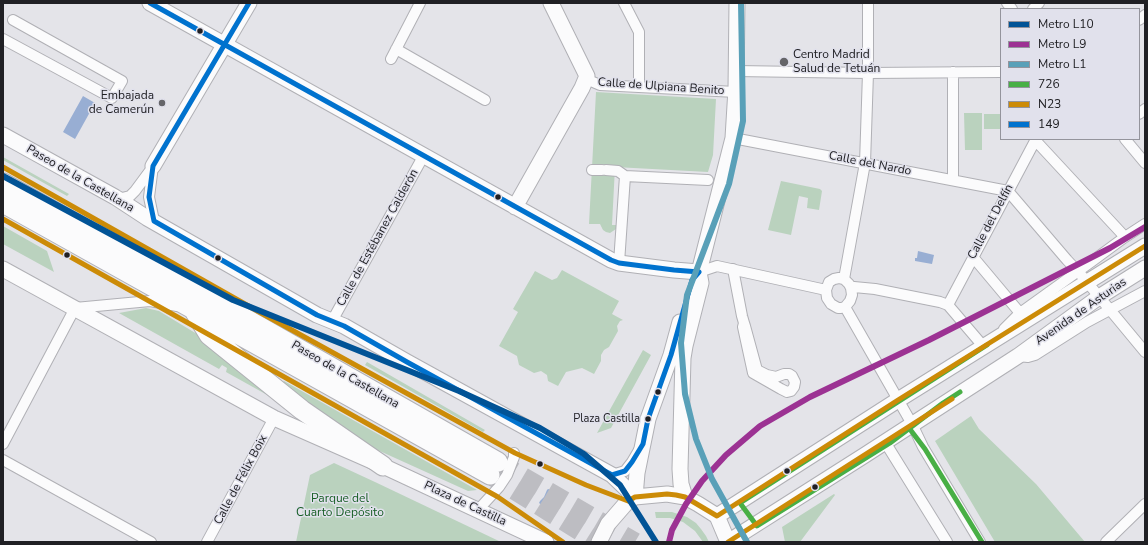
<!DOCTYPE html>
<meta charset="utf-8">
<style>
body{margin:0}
#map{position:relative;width:1148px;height:545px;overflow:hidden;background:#e4e4e9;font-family:"Nunito Sans",sans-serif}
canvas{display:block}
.frame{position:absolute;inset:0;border:4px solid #202024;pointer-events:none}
.legend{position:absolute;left:1000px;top:8px;width:140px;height:132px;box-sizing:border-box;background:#e1e1ec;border:1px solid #94949c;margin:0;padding:5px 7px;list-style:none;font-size:12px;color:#202024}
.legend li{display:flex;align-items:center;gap:8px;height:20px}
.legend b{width:20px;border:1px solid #94949c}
</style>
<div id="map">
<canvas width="1148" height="545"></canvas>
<div class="frame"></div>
<ul class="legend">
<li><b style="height:5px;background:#015396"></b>Metro L10</li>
<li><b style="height:5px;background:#9c3293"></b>Metro L9</li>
<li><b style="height:5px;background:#59a0b8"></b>Metro L1</li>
<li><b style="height:5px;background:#48af45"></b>726</li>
<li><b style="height:5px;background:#cc8b07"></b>N23</li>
<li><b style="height:5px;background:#0072ce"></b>149</li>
</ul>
</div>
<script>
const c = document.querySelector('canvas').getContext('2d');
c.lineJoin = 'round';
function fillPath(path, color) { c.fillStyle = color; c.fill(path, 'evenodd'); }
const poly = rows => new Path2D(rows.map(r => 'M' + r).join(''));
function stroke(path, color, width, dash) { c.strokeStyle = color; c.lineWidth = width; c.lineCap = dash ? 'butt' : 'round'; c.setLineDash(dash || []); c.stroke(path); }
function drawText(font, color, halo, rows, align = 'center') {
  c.font = font + ' "Nunito Sans",sans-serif'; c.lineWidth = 3; c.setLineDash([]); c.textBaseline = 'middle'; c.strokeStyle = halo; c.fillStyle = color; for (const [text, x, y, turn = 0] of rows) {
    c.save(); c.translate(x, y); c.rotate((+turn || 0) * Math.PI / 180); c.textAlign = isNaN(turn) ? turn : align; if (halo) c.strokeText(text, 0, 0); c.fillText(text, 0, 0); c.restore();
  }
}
const green = poly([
 [596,92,716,99,713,155,708,172,615,167,612,225,617,225,616,229,610,233,606,232,603,230,600,224,589,224],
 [964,113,982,113,982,150,965,150],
 [984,114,1001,114,1001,129,984,129],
 [3,157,69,194,67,196,3,160],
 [781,181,820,189,822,191,819,210,807,208,808,198,799,196,791,235,768,230],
 [3,226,47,251,54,272,3,244],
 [562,270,619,301,612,314,623,320,620,321,617,326,618,331,609,347,604,350,601,355,601,361,594,374,582,368,566,372,558,386,548,381,547,375,541,371,534,373,519,365,517,356,499,346,518,312,513,309,535,271,552,280,557,278],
 [146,308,159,311,225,351,287,406,226,372,227,368,222,365,219,369,119,313],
 [643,350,651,355,611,428,597,433],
 [367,362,485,430,483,432,365,365],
 [284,381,477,490,468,491,373,448,352,435,282,383],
 [971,416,979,429,1036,484,1085,542,995,542,935,441],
 [334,463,375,482,501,542,296,542,310,475],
 [834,494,835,495,800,542,785,542,782,527],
 [655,512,672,512,687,517,696,523,701,529,706,536,709,542,703,542,695,531,683,522,670,518,656,518]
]);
const water = poly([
 [83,96,95,103,75,139,63,132],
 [918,251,934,255,932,264,915,261,915,258,917,258],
 [548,489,552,490,554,492,555,497,561,496,560,501,555,503,554,504,556,508,552,509,551,505,543,506,539,503,540,501,544,497,547,490]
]);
const highwayTunnel = poly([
 [498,462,635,542],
 [490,475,597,542]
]);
const street = poly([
 [624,3,639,32,639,86],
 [1007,3,1012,9],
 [1033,9,1039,3],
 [1139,20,1145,15],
 [3,39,112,98,122,81,13,20],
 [396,49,485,100],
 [391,59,420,3],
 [736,71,868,73,1001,72],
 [953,72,953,180],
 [586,79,600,85,736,92],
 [1139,114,1145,109],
 [733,138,1008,191,1067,260,1082,276,1145,352],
 [1125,139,1145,163],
 [1035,140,1125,237],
 [153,166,149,197,154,221],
 [592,170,602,170],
 [606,170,618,171,625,176,619,263],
 [625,176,708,180],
 [116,197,122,198,130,196,135,191,152,168],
 [973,257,1020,313],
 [733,269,742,316,744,323,743,327,753,373,781,389,787,392,791,391,794,387,795,382,792,376,789,374,784,374,776,377,767,375,757,370,745,326,744,323],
 [699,272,717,266,826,290],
 [839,278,844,279,849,284,851,288,852,295,850,301,845,307,841,308,838,308,831,304,827,298,826,290,829,282,834,279,839,278],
 [844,279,865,163,868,73,868,3],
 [851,288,854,287,875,289,940,302,948,305,983,346],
 [948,305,1036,139],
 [845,307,912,424,923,447,980,542],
 [332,321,424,155],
 [1004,329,1020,313,1091,262,1125,237,1145,224],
 [1018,356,1028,357,1035,355,1087,322,1145,291],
 [885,442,947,542],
 [3,444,75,308,150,301,177,306],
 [3,460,151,542],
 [612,475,625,471,632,462,639,450],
 [478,510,499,487,507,475,514,457,514,453],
 [207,542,274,418],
 [1106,542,1145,504]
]);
const secondary = poly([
 [150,3,611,260,619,263,674,270,699,272],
 [3,135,115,197,147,218,317,315,344,326,407,362,612,475,635,497],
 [153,166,249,3],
 [515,207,582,88,587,76,551,3],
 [3,269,274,418,383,466,546,542],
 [635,497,637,473,648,419,671,355,680,322],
 [685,497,681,484,680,469,683,358,685,346,701,283,699,272,733,138,736,89,737,3],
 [717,516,898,400,1145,246],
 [599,542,608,524,628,501,635,497,667,494,685,497,698,504,717,516,728,542],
 [728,542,865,455,1018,356,1099,297,1145,268]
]);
const highway = poly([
 [3,183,259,326,498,462],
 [3,203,490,475],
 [193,309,209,335,302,410,383,466]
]);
const bus1 = poly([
 [960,392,943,403,890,443,757,526,740,503,987,345],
 [909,428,925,449,982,542]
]);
const bus2 = poly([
 [3,167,261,313,515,453,586,485,628,501,635,497,667,494,676,495,685,497,717,516,898,400,1145,246],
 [3,219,498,497,563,542],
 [728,542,952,399]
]);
const bus3 = poly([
 [150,3,611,260,619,263,674,270,699,272],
 [249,3,153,166,149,197,154,221,317,315,344,326,407,362,612,475,625,471,632,462,643,444,648,419,671,355,692,280,699,272]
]);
const metro1 = poly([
 [3,176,233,300,459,391,540,428,584,454,620,485,656,542]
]);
const metro2 = poly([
 [669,542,672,530,686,504,702,481,726,455,760,426,810,397,929,340,1110,248,1145,227]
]);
const metro3 = poly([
 [741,3,743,121,729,184,687,295,681,343,685,394,696,439,712,479,747,542]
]);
const markers = [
 [200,31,3.5,"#202024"],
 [784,62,5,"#656569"],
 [162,103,4,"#656569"],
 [498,197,3.5,"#202024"],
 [67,255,3.5,"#202024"],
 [218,258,3.5,"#202024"],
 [658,392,3.5,"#202024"],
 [648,419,3.5,"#202024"],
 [540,464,3.5,"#202024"],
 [787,471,3.5,"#202024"],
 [815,487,3.5,"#202024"]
];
const busNames = [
 ["Plaza Castilla",640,419]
];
const poiNames = [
 ["Centro Madrid",793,55],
 ["Salud de Tetuán",793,69],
 ["Embajada",154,96,"right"],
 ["de Camerún",154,110,"right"]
];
const streetNames = [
 ["Calle de Ulpiana Benito",661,87,4],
 ["Calle del Nardo",870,164,11],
 ["Paseo de la Castellana",80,179,30],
 ["Calle del Delfín",991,222,-62],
 ["Calle de Estébanez Calderón",378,238,-61],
 ["Avenida de Asturias",1081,312,-35],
 ["Paseo de la Castellana",345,375,30],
 ["Calle de Félix Boix",241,480,-62],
 ["Plaza de Castilla",465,504,25]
];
const parkNames = [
 ["Parque del",340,499],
 ["Cuarto Depósito",340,513]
];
fillPath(green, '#bad2be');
fillPath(water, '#98aed3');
stroke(highwayTunnel, '#bdbdc2', 19, [19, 10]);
stroke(street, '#b0b0b5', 12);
stroke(secondary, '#b0b0b5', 17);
stroke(highway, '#b0b0b5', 21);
stroke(street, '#fbfbfc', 10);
stroke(secondary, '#fbfbfc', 15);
stroke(highway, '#fbfbfc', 19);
stroke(bus1, '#48af45', 5);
stroke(bus2, '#cc8b07', 5);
stroke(bus3, '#0072ce', 5);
stroke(metro1, '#015396', 6);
stroke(metro2, '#9c3293', 6);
stroke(metro3, '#59a0b8', 6);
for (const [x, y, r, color] of markers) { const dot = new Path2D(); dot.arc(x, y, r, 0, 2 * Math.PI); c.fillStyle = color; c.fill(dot); stroke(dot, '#e1e1ec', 1.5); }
drawText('11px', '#202024', '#e1e1ec', busNames, 'right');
drawText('12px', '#202024', '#e1e1ec', poiNames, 'left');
drawText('12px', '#202024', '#e1e1ec', streetNames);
drawText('12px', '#165e24', '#e1e1ec', parkNames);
</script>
